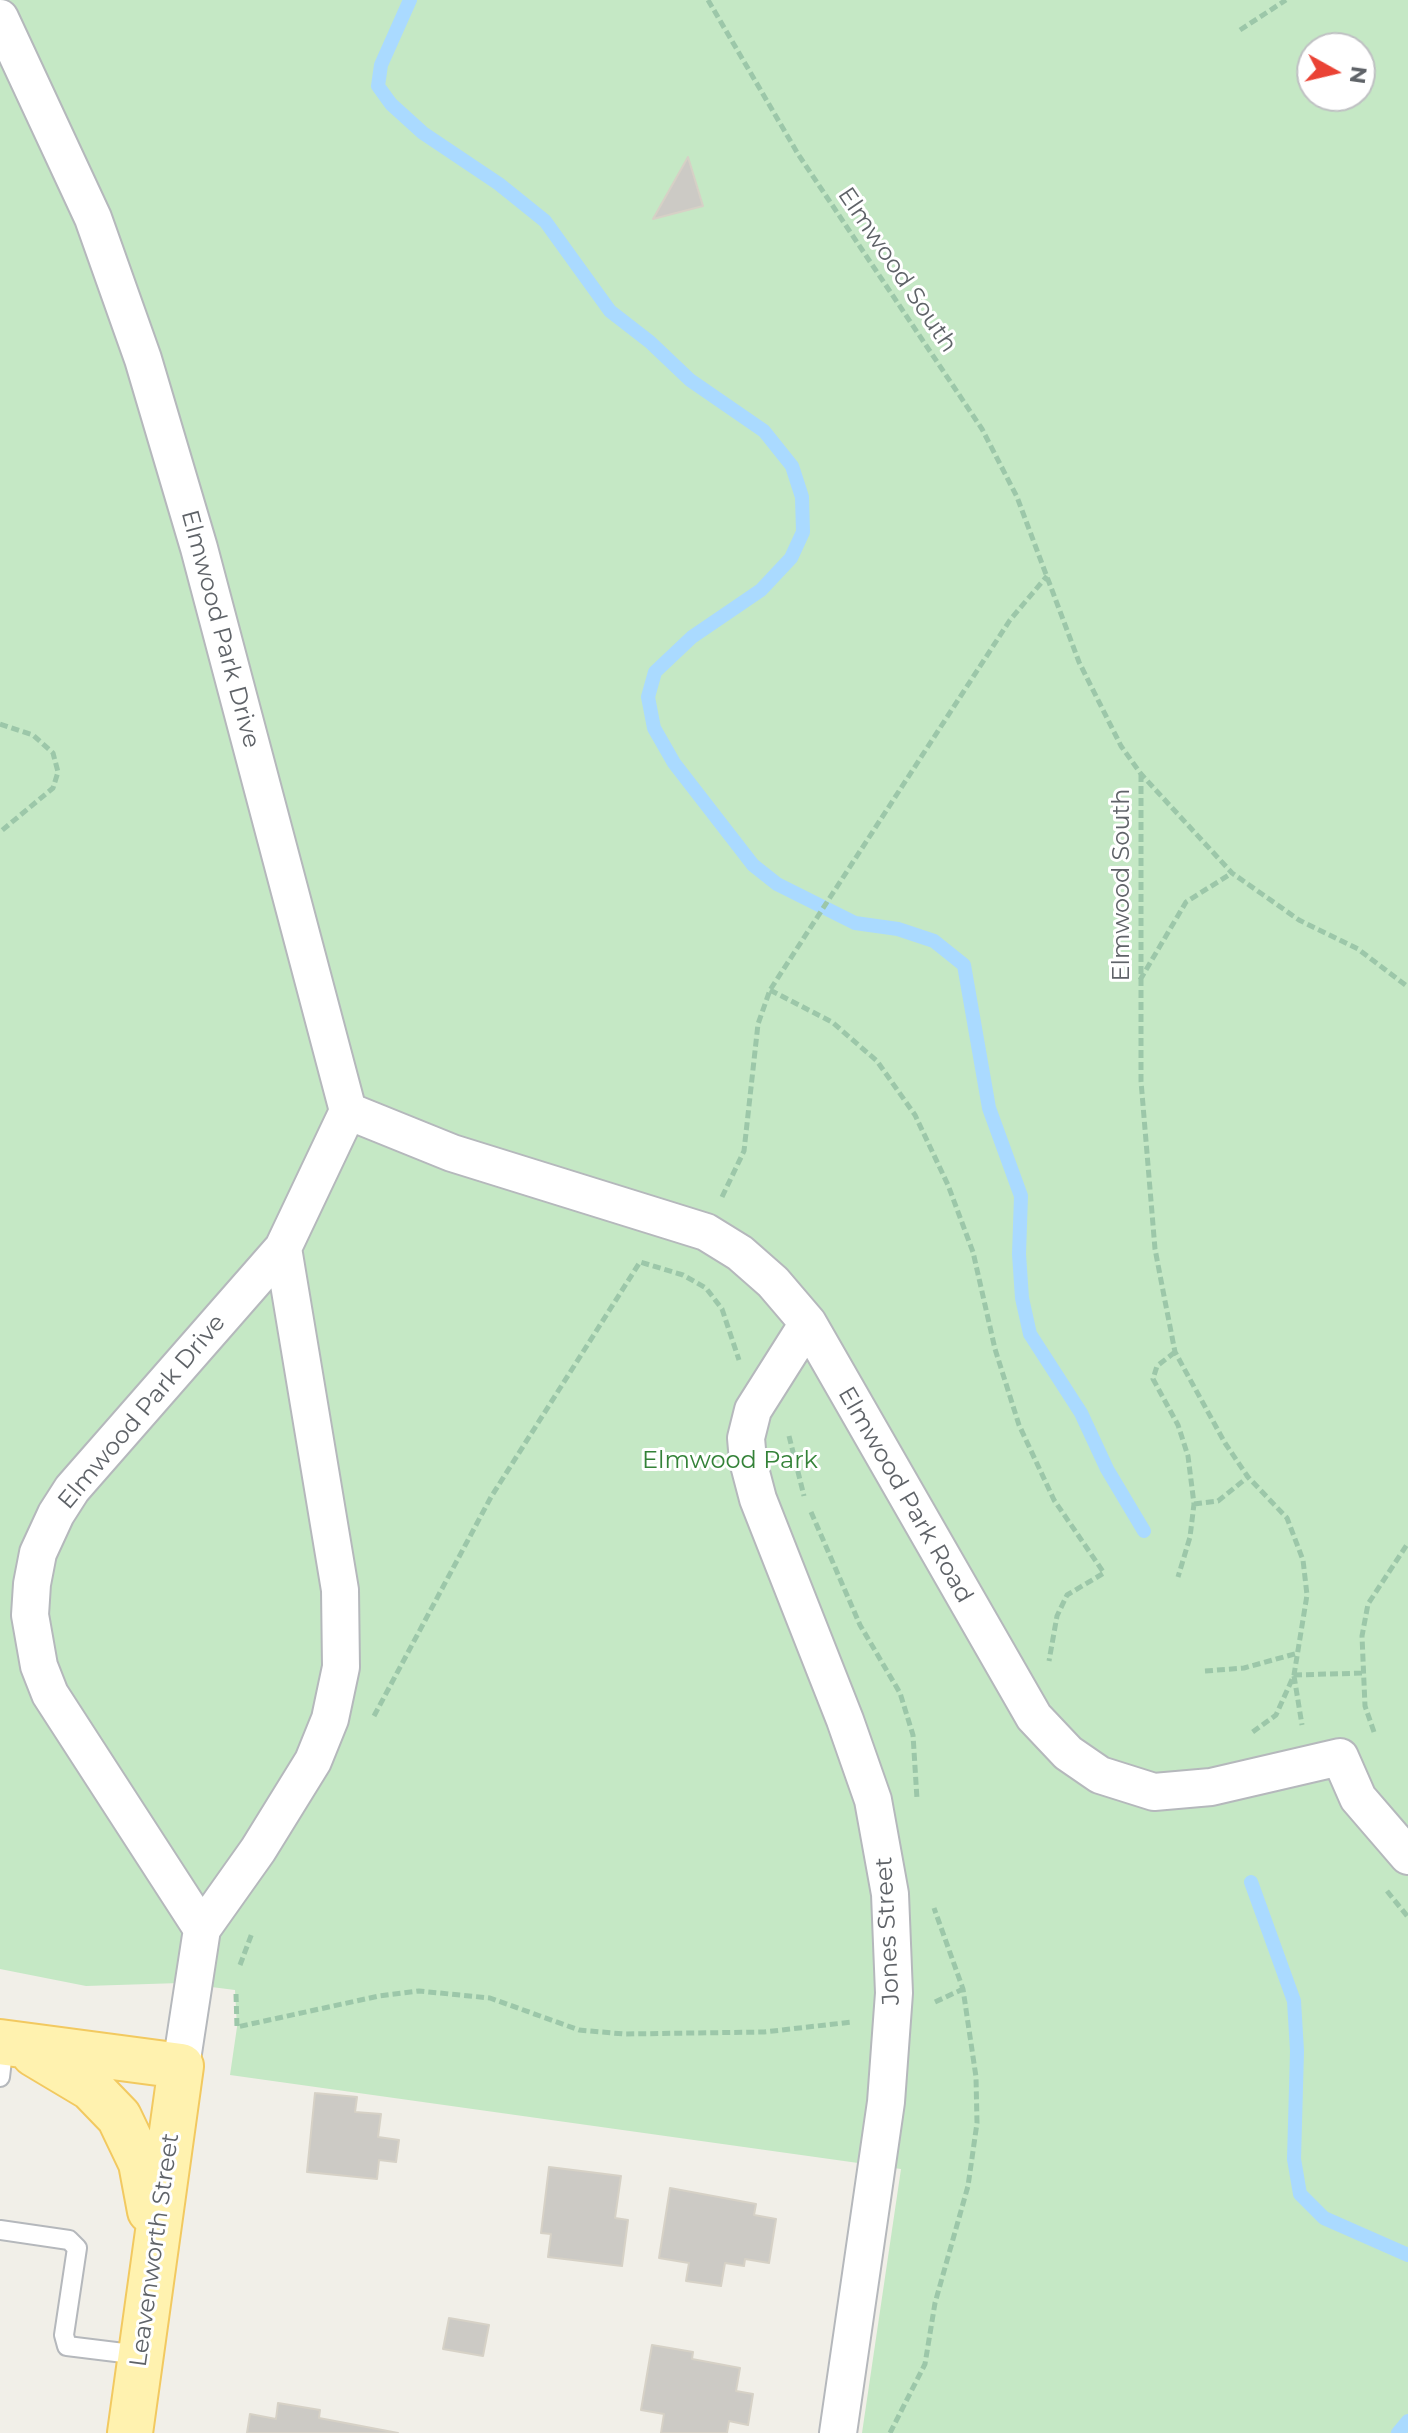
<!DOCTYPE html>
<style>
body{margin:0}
#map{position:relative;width:1408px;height:2433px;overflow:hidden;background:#f1efe8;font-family:Montserrat,sans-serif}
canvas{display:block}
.north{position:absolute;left:1296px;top:32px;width:80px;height:80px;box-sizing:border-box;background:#fff;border:2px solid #bfc1c3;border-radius:50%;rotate:98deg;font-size:22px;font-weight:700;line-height:32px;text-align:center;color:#5f6368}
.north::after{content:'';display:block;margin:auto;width:28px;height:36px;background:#ea4335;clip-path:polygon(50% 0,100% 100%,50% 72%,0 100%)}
</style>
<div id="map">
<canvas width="1408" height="2433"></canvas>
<div class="north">N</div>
</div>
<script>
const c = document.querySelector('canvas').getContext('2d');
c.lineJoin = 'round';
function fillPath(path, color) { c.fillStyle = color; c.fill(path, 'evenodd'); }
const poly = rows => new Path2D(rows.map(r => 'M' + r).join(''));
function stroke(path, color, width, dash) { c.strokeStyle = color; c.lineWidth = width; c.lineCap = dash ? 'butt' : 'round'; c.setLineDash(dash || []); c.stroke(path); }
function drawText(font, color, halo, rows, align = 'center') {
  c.font = font + ' Montserrat,sans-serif'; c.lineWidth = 6; c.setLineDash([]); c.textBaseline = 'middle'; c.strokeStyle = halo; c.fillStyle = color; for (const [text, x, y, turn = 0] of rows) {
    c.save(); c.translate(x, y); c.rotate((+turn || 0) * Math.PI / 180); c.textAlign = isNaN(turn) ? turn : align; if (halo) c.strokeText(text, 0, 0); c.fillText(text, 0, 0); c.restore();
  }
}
const green = poly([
 [0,0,1408,0,1408,2433,862,2433,901,2169,230,2075,237,2027,235,1990,180,1983,86,1986,0,1969],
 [1312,48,1360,48,1360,96,1312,96]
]);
const stream = poly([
 [410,0,381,65,378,86,391,104,423,133,499,184,545,221,610,311,650,342,690,380,764,431,792,466,802,497,803,532,791,558,761,590,692,637,655,672,648,697,654,728,674,763,753,865,777,884,855,923,898,929,934,941,964,965,989,1108,1021,1196,1019,1254,1022,1298,1030,1334,1081,1413,1107,1469,1144,1531],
 [1251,1882,1294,2001,1297,2051,1294,2159,1300,2194,1324,2218,1408,2255],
 [1398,2433,1408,2421]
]);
const building = poly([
 [688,157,703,206,653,219,688,157],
 [315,2093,357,2097,355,2112,381,2114,378,2137,399,2140,396,2162,379,2160,377,2179,307,2172,315,2093],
 [549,2167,621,2176,615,2218,628,2220,622,2266,548,2257,551,2234,541,2233,549,2167],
 [670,2188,756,2204,754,2215,776,2219,769,2263,745,2259,744,2266,725,2263,721,2286,686,2281,689,2263,659,2258,670,2188],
 [449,2318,489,2325,483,2356,443,2349,449,2318],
 [652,2345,693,2352,692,2359,740,2368,736,2391,753,2394,748,2425,729,2421,727,2433,661,2433,664,2414,641,2410,652,2345],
 [278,2403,320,2410,319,2418,398,2433,247,2433,250,2414,276,2419,278,2403]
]);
const path = poly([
 [708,0,798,154,982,429,1017,497,1079,662,1121,746,1141,774,1232,873,1299,920,1358,949,1408,987],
 [1240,30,1286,0],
 [0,724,33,735,53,753,58,772,53,788,0,832],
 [1141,774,1141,1081,1155,1249,1165,1301,1175,1352,1225,1443,1248,1477,1287,1518,1303,1560,1307,1595,1294,1675,1276,1715,1250,1734],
 [1140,980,1186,902,1232,873],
 [770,990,832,1022,877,1061,915,1115,948,1185,973,1252,995,1349,1019,1425,1054,1500,1104,1573,1067,1595,1057,1616,1049,1661],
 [722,1197,744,1151,758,1024,770,990,1010,620,1047,576],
 [1175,1352,1157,1366,1153,1379,1178,1425,1188,1456,1194,1504,1190,1537,1178,1577],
 [789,1436,804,1496],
 [1194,1504,1218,1501,1248,1477],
 [811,1512,860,1625,900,1693,913,1735,917,1799],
 [1205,1671,1244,1668,1298,1653],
 [1294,1675,1365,1673],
 [1294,1676,1302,1725],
 [374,1716,491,1497,640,1262,683,1275,706,1288,722,1309,739,1360],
 [1374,1732,1365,1706,1362,1636,1368,1604,1408,1543],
 [1387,1891,1408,1917],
 [240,1965,252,1933],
 [236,1994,237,2027,379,1996,419,1991,490,1998,579,2030,624,2034,764,2032,852,2022],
 [935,2002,963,1989],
 [890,2433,925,2364,935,2303,968,2186,977,2123,976,2077,963,1989,934,1908]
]);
const service = poly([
 [0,2077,4,2043],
 [0,2230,69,2240,77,2248,64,2335,67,2346,140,2355]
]);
const minor = poly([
 [0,18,93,218,143,359,199,548,348,1111,283,1248,72,1489,56,1514,38,1553,32,1584,30,1615,39,1666,50,1694,202,1929],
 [348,1111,452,1153,706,1232,740,1253,773,1282,808,1323,1034,1717,1068,1753,1100,1775,1154,1792,1211,1787,1340,1757,1358,1798,1408,1856],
 [808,1323,753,1410,746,1438,748,1461,758,1499,845,1720,873,1800,890,1894,894,1993,886,2102,838,2433],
 [181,2066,202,1929,258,1850,313,1761,330,1719,341,1667,340,1590,283,1248]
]);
const primary = poly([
 [0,2042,181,2066,130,2433],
 [34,2054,91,2088,119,2117,141,2163,150,2211]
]);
const streetNames = [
 ["Elmwood South",897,270,56],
 ["Elmwood Park Drive",220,629,75],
 ["Elmwood South",1122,885,-90],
 ["Elmwood Park Drive",142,1412,-50],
 ["Elmwood Park Road",905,1495,60],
 ["Jones Street",888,1931,-93],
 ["Leavenworth Street",155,2250,-82]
];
const parkNames = [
 ["Elmwood Park",730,1461]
];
fillPath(green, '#c5e8c5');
stroke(stream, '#aadaff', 14);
fillPath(building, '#cccac5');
stroke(building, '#d6d1c6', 2);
stroke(service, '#b5b8bc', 22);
stroke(minor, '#b5b8bc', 40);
stroke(primary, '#f2c960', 48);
stroke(path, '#9cc7a9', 5, [8, 4]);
stroke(service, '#fff', 18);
stroke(minor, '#fff', 36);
stroke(primary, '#fff2af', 44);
drawText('24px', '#5f6368', '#fff', streetNames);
drawText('24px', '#348238', '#fff', parkNames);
</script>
